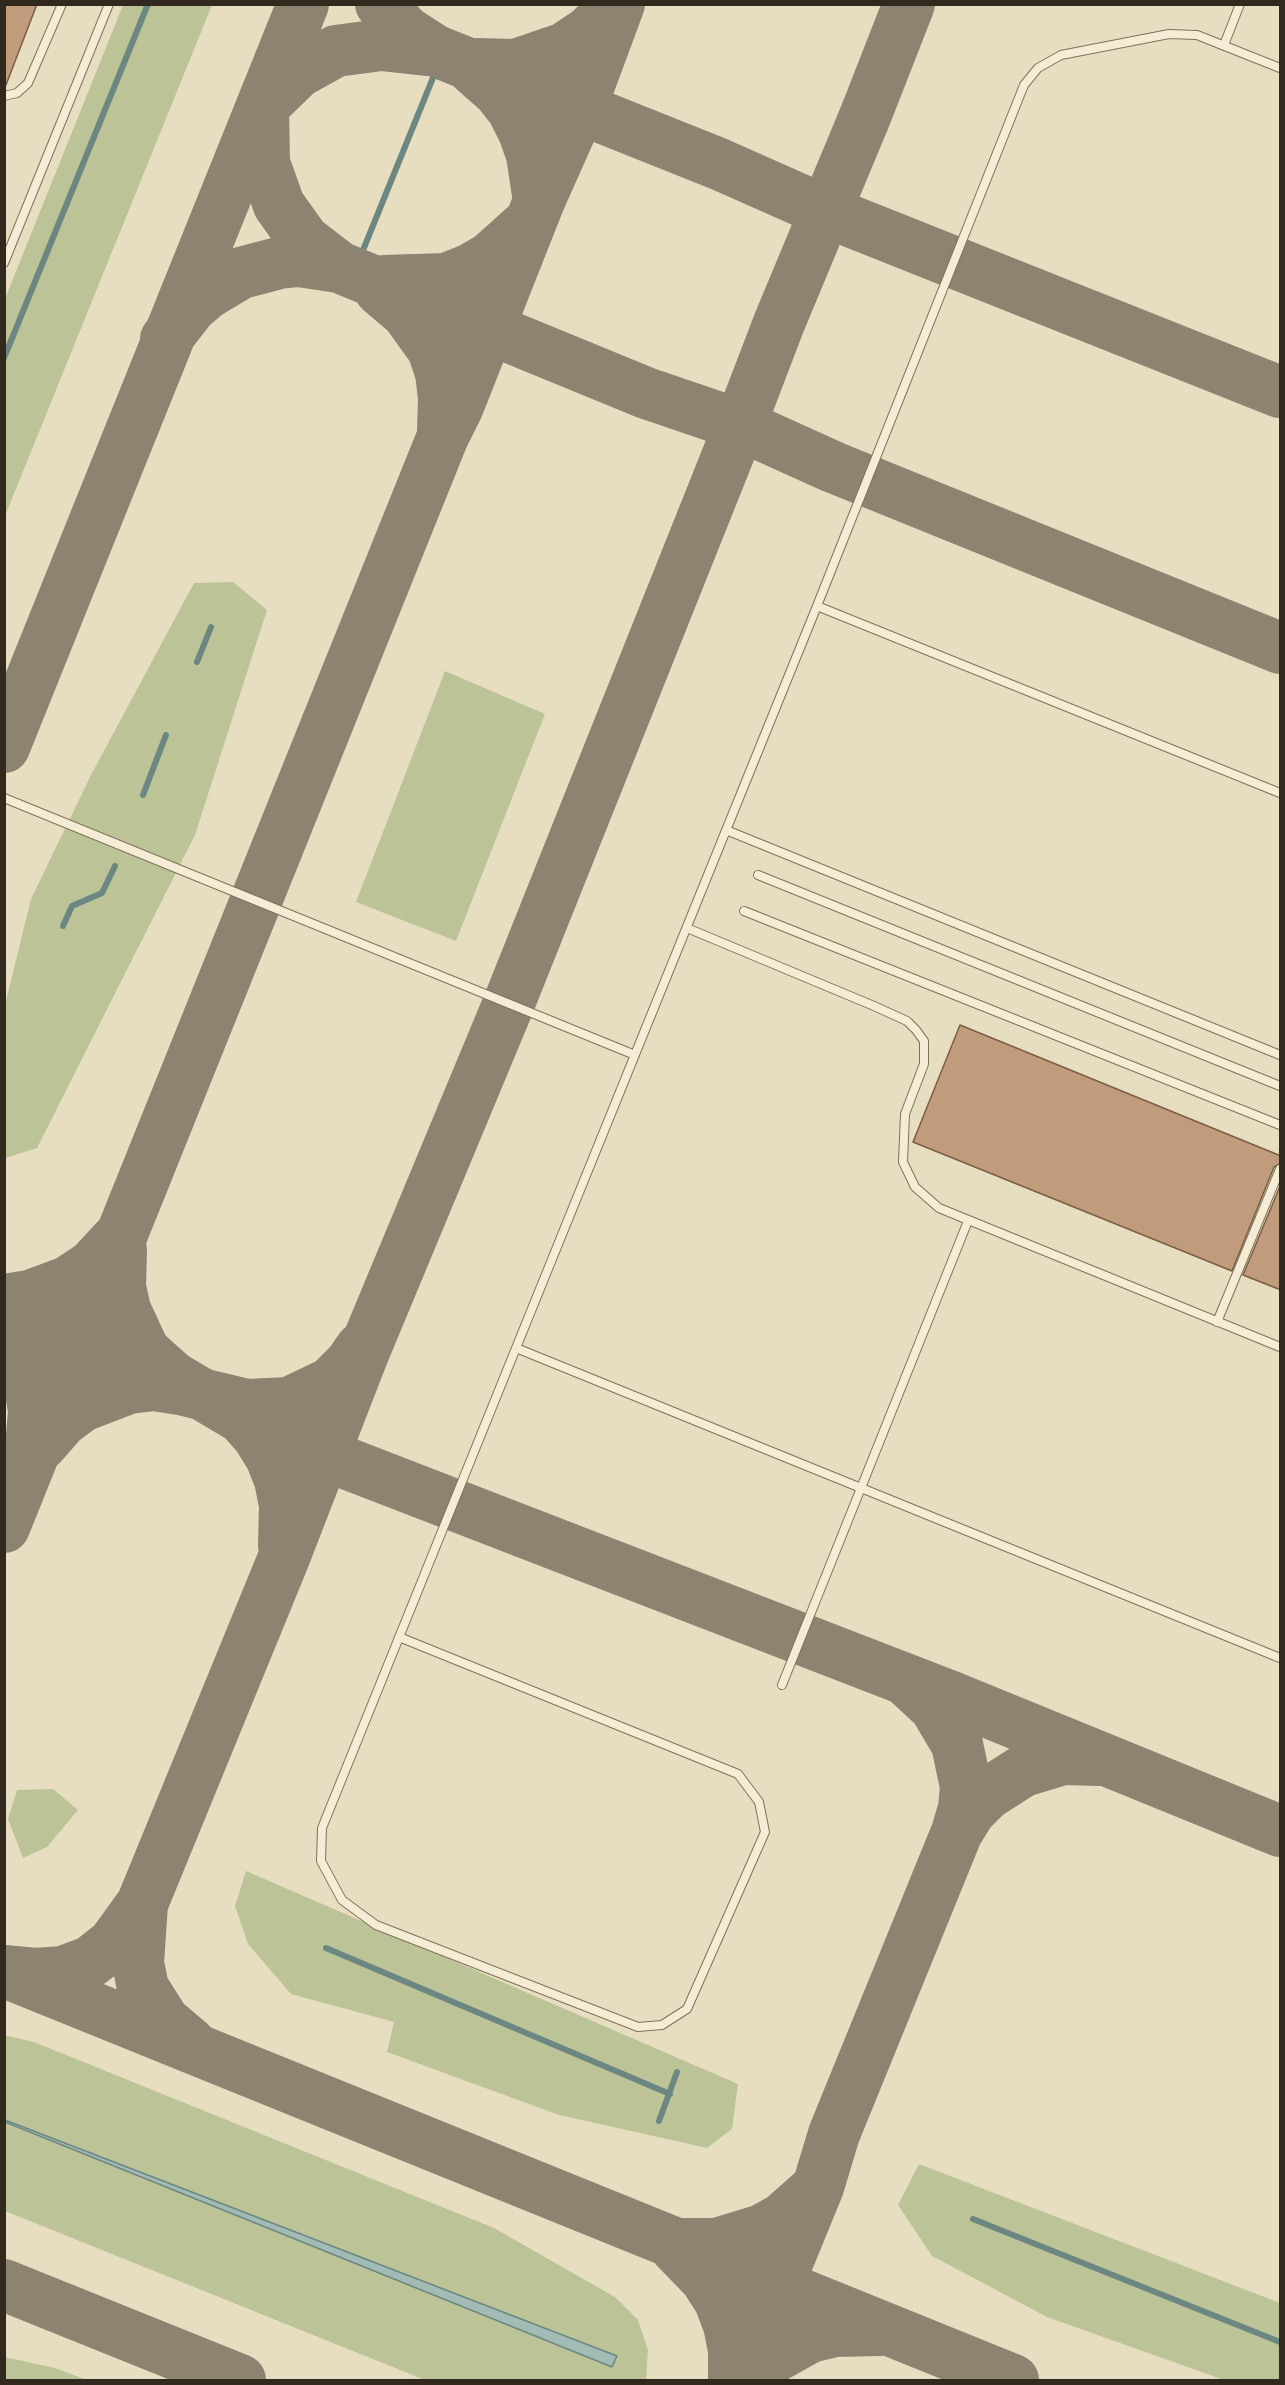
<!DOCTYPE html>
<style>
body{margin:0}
#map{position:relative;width:1285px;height:2385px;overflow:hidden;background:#e7dec2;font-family:"Source Serif 4",serif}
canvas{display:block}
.frame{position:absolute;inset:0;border:6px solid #31281e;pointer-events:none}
</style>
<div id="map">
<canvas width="1285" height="2385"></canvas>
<div class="frame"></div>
</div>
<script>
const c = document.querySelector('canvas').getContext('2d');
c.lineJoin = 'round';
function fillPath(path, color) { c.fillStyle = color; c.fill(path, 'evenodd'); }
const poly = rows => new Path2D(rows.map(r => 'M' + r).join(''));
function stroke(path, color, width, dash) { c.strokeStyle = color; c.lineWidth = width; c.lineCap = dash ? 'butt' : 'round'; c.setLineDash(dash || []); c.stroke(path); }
const green = poly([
 [123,5,212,5,5,516,5,299],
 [233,582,267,610,195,835,37,1148,5,1158,5,1005,31,899,91,775,194,583],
 [445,671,545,714,456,941,356,902],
 [53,1789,78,1810,47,1847,23,1858,8,1819,17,1790],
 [246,1871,738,2084,732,2129,707,2148,559,2115,387,2052,394,2022,291,1994,248,1944,235,1906],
 [4,2035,34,2042,494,2228,615,2297,638,2320,648,2350,646,2380,425,2380,5,2211],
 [919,2164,1280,2303,1280,2380,1224,2380,1047,2317,932,2256,898,2205],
 [5,2357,55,2368,87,2380,5,2380]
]);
const water = poly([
 [4,2120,5,2120,617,2356,612,2367,5,2122,4,2120]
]);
const stream = poly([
 [357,265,441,58],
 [4,358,148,4],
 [197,662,211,627],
 [143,795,166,735],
 [63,926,72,906,102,893,115,866],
 [326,1948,670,2094],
 [659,2121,677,2072],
 [973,2219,1280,2342]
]);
const taxiway = poly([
 [381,4,405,31,436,51,719,164,825,211,1280,392],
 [477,64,515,65,565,48,589,32,617,4],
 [474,70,498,91,513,110,524,132,532,155,539,201],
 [339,267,304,240,279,205,264,163,263,106,298,72,336,51,381,45,436,51],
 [384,281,446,279,469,270,490,258,530,222],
 [380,290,407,313,433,349,441,373,444,398,443,430],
 [166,339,191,307,206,294,241,273,279,263,299,261,339,267,646,393,740,425,833,467,1280,648],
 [4,747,303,4],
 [121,1250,120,1287,125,1310,144,1351,173,1377,242,1418,258,1436,271,1457,280,1480,285,1505,284,1546],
 [4,1300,30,1296,68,1282,92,1266,118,1238],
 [4,1316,79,1347,203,1394,325,1455,949,1696,1280,1831],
 [4,1334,22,1363,30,1386,34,1411,31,1448],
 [41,1445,62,1421,82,1406,129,1388,154,1385,180,1389,247,1405,289,1403,331,1383,350,1364,361,1348],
 [4,1527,443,436,458,406,539,201,580,109,619,4],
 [957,1832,970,1811,987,1794,1023,1771,1063,1759,1099,1760],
 [142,1904,138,1963,143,1988,164,2021,190,2043],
 [4,1971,35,1974,63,1972,90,1962,113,1944,142,1904,283,1560,362,1356,511,998,740,425,779,323,866,114,909,4],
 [17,1977,1013,2380],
 [680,2244,716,2244,762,2230,782,2219,816,2189],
 [675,2247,706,2279,720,2301,729,2325,734,2350,734,2380],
 [4,2285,240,2380],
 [739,2380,818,2187,834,2134,957,1832,964,1808,966,1787,957,1744,935,1707,908,1682],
 [746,2380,765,2362,810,2337,835,2331,880,2330]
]);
const building = poly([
 [4,4,37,4,6,85,4,85,4,4],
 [960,1025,1281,1156,1281,1163,1274,1167,1232,1271,913,1142,960,1025],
 [1281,1184,1281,1290,1243,1275,1281,1184]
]);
const service = poly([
 [1224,45,1240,4],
 [4,96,17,93,28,83,62,4],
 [4,263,109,4],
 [817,606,1280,793],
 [4,798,635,1055],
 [726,830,1280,1055],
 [758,875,1280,1086],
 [744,911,1280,1125],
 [687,928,874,1006,907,1021,916,1030,924,1041,924,1064,905,1114,903,1162,915,1187,939,1208,1280,1347],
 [1217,1322,1280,1169],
 [516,1348,1280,1658],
 [399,1637,738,1774,759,1802,765,1832,687,2009,662,2025,638,2027,376,1925,342,1900,321,1861,322,1828,516,1348,817,606,1024,85,1038,68,1061,55,1169,34,1197,35,1280,68],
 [782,1685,968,1221]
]);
fillPath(green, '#bcc497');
fillPath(water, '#a3bbb5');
stroke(water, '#6c8782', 1.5);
stroke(stream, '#6c8782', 6);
stroke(taxiway, '#8c8370', 52);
fillPath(building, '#c19c7c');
stroke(building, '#7b5d44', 1.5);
stroke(service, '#7f705b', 10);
stroke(service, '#f4ecd4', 8);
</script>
